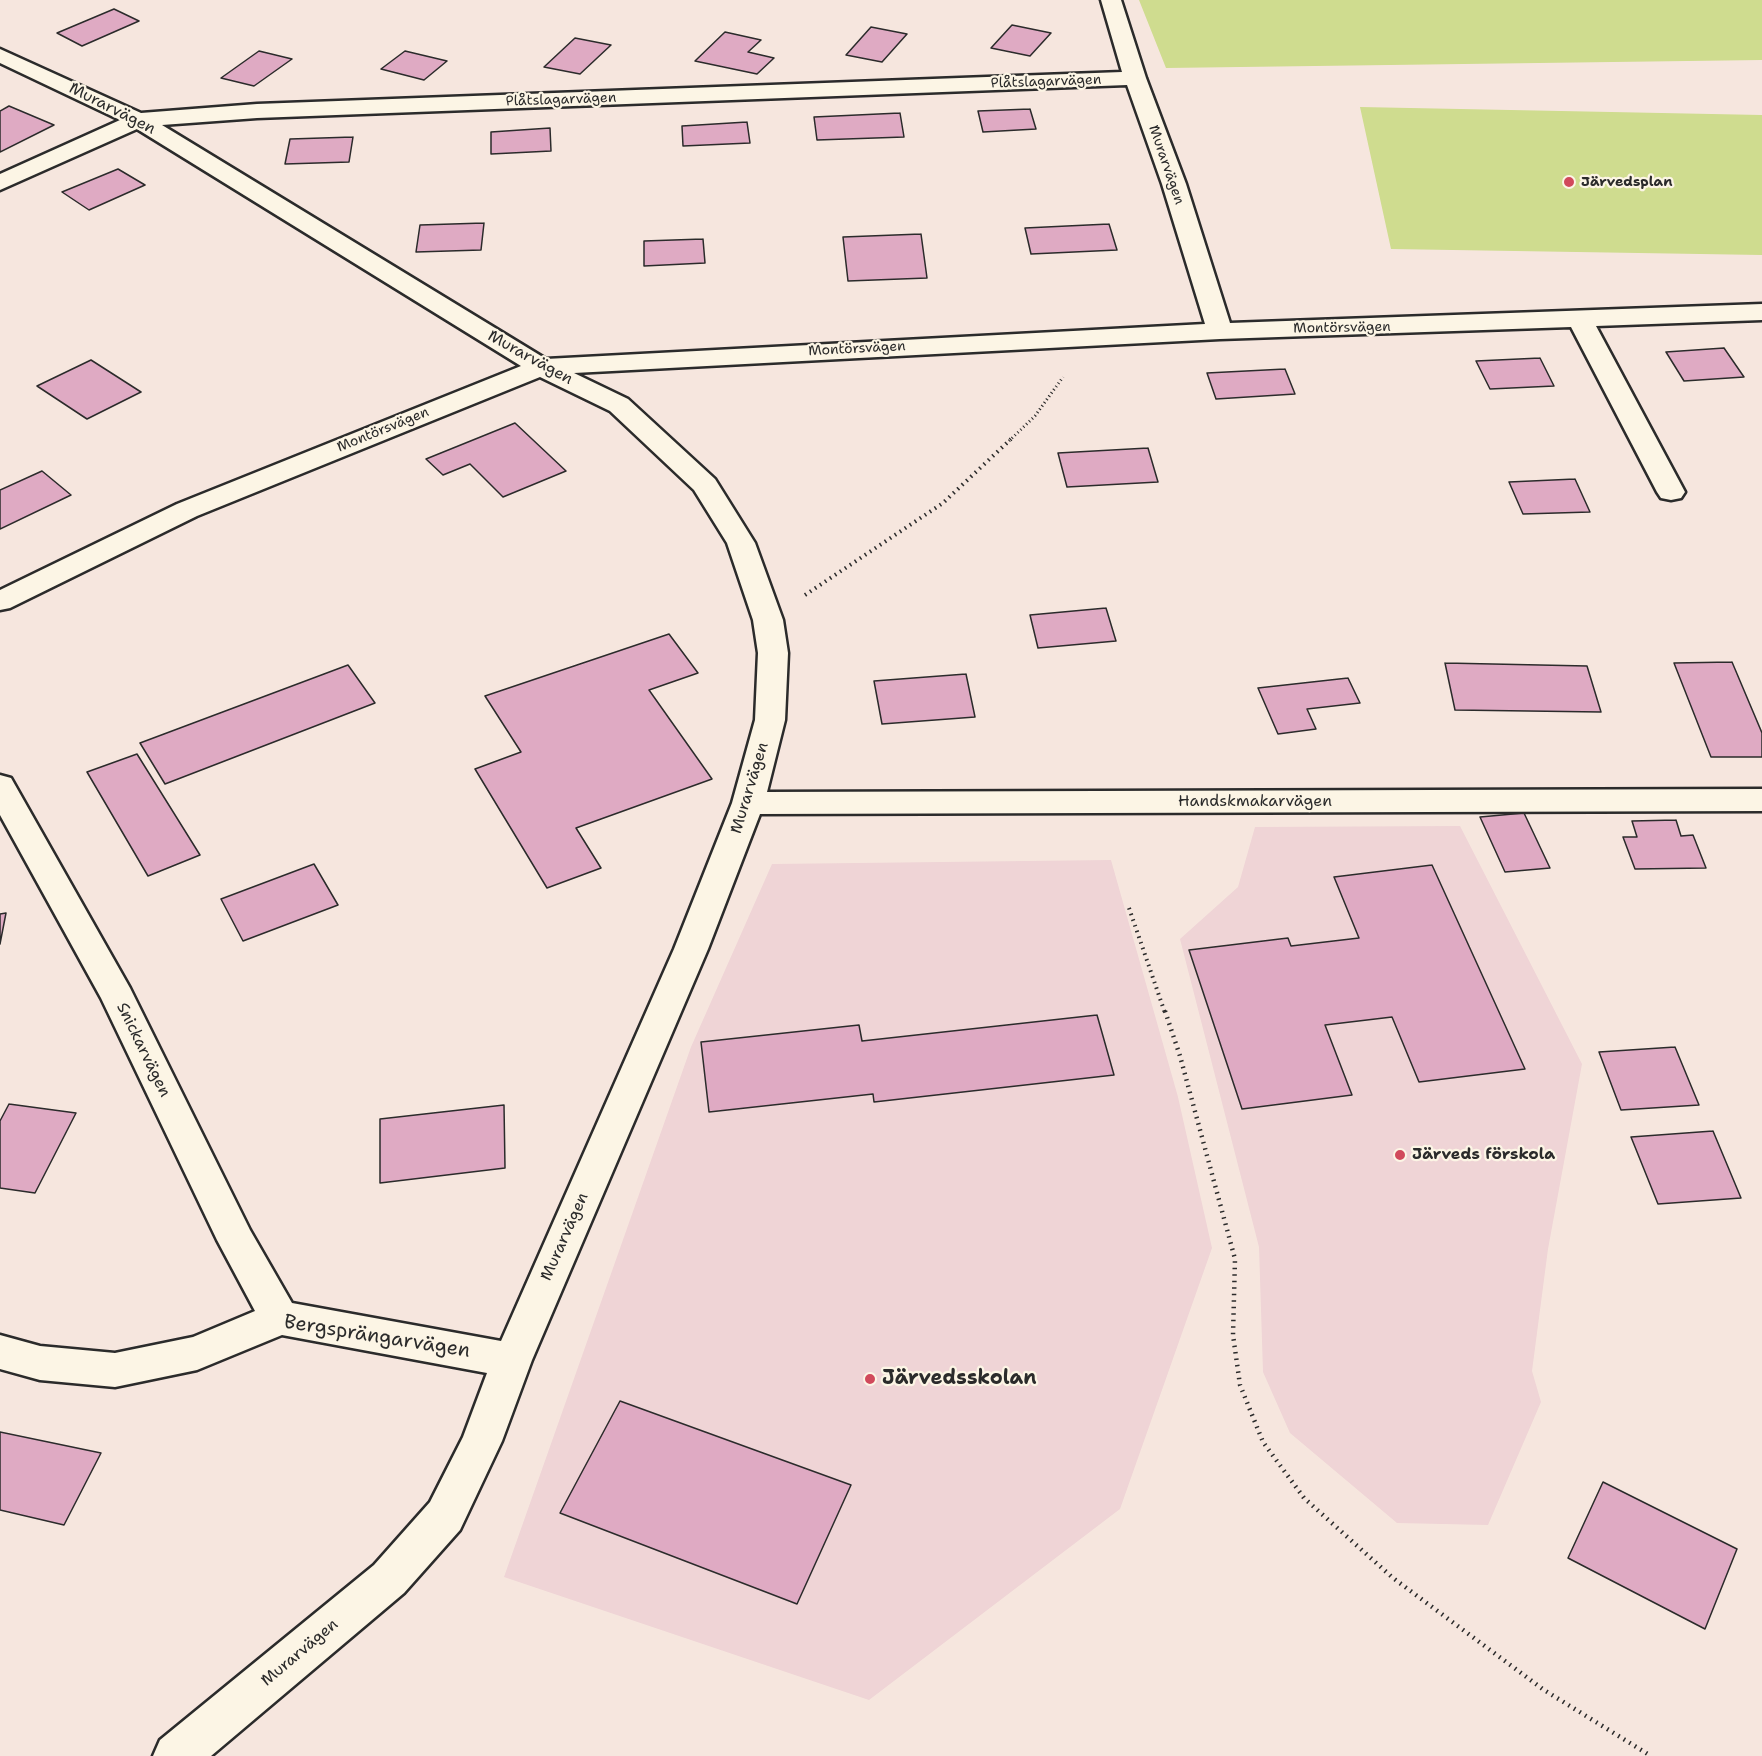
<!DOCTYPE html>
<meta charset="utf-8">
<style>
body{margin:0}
canvas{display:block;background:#f6e6de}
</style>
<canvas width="1762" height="1756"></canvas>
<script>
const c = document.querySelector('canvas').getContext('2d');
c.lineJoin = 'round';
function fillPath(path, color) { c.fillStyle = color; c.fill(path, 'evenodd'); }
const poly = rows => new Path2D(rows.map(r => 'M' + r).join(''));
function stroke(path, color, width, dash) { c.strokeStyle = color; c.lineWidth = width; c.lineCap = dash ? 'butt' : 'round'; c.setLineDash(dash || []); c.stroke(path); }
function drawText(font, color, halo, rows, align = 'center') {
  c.font = font + ' "Shantell Sans",sans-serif'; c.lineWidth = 4.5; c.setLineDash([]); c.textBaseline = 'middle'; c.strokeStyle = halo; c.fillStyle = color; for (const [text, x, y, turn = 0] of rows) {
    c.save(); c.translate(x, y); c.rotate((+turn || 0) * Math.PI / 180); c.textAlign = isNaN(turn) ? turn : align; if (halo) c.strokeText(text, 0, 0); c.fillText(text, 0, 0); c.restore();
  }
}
const built = poly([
 [1460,826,1582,1064,1548,1249,1532,1371,1541,1402,1488,1525,1397,1523,1290,1433,1263,1372,1259,1247,1180,939,1238,887,1255,827],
 [1111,860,1178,1097,1212,1248,1120,1509,869,1700,504,1577,691,1047,772,864]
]);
const green = poly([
 [1139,0,1762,0,1762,60,1166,68],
 [1360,107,1762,115,1762,255,1391,249]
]);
const building = poly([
 [114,9,139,21,82,46,57,33,114,9],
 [1012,25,1051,33,1030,56,991,48,1012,25],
 [871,27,907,34,882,62,846,55,871,27],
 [725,32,761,40,748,52,774,58,757,74,695,61,725,32],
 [575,38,611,45,580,74,544,67,575,38],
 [259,51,292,59,254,86,221,78,259,51],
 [405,51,447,61,424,80,381,69,405,51],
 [9,106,54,125,0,152,0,111,9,106],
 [1030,109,1036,129,983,132,978,111,1030,109],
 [900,113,904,137,817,140,814,117,900,113],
 [747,122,750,143,683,146,682,126,747,122],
 [550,128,551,151,491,154,491,132,550,128],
 [353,137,349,162,285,164,290,139,353,137],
 [118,169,145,185,89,210,62,192,118,169],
 [484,223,481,250,416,252,420,225,484,223],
 [1109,224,1117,250,1031,254,1025,228,1109,224],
 [921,234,927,278,848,281,843,237,921,234],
 [703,239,705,263,644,266,644,241,703,239],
 [1724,348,1744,377,1684,381,1666,352,1724,348],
 [1540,358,1554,386,1490,389,1476,361,1540,358],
 [91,360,141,392,87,419,37,386,91,360],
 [1285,369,1295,394,1216,399,1207,373,1285,369],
 [515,423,566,471,503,497,470,464,443,475,426,459,515,423],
 [1148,448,1158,482,1067,487,1058,453,1148,448],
 [42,471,71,495,0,529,0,490,42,471],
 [1575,479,1590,512,1523,514,1509,482,1575,479],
 [1106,608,1116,641,1038,648,1030,615,1106,608],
 [669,634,698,673,649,690,712,779,576,828,601,868,547,888,475,769,521,752,485,696,669,634],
 [1732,662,1762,733,1762,757,1711,757,1674,663,1732,662],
 [1445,663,1587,666,1601,712,1455,710,1445,663],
 [348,665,375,703,165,784,140,743,348,665],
 [966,674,975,717,882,724,874,681,966,674],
 [1348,678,1360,703,1307,709,1316,729,1278,734,1258,688,1348,678],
 [137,754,200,855,148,876,87,772,137,754],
 [1524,813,1550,868,1505,872,1480,817,1524,813],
 [1676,820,1681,836,1693,835,1706,868,1635,869,1623,837,1637,837,1632,821,1676,820],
 [314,864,338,905,243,941,221,899,314,864],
 [1432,865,1525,1069,1419,1082,1392,1017,1325,1025,1352,1095,1242,1109,1189,950,1288,938,1291,946,1359,938,1334,877,1432,865],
 [6,913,0,944,0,914,6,913],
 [1097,1015,1114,1075,874,1102,873,1094,709,1112,701,1042,859,1025,862,1041,1097,1015],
 [1675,1047,1699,1105,1621,1110,1599,1052,1675,1047],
 [9,1104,76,1113,35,1193,0,1188,0,1121,9,1104],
 [504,1105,505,1168,380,1183,380,1119,504,1105],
 [1713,1131,1741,1198,1658,1204,1631,1137,1713,1131],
 [620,1401,851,1485,797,1604,560,1513,620,1401],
 [0,1432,101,1453,64,1525,0,1510,0,1432],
 [1603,1482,1737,1549,1705,1629,1568,1558,1603,1482]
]);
const pathFar2 = poly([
 [1009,441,1035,416,1063,377]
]);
const pathFar1 = poly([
 [805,595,943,503,1011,439],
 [1129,908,1165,1013]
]);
const path = poly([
 [1165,1011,1180,1056,1235,1259,1233,1335,1240,1385,1263,1442,1304,1498,1393,1578,1544,1690,1651,1756]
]);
const minor = poly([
 [1101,0,1121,0,1146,78,1186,184,1230,323,1762,304,1762,320,1596,326,1685,492,1681,498,1671,500,1661,498,1657,492,1571,327,1220,339,574,373,628,399,715,479,755,543,783,620,788,653,785,720,767,792,1762,789,1762,811,760,814,708,949,532,1360,502,1441,460,1530,404,1593,211,1756,153,1756,160,1740,374,1565,430,1502,463,1437,487,1373,282,1335,197,1370,115,1387,40,1380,0,1369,0,1335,40,1346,115,1353,193,1337,255,1311,217,1240,101,998,0,815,0,775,11,778,130,988,250,1230,292,1303,501,1341,674,949,732,803,755,720,758,653,753,620,727,543,694,490,610,411,540,377,197,516,10,608,0,610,0,590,177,504,521,366,137,129,0,190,0,174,120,120,0,63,0,49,141,113,257,104,1122,72,1101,0],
 [1127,85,1162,184,1205,324,546,359,162,125,257,118,1127,85]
]);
const markers = [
 [1569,182,6,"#d1495b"],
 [1400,1155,6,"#d1495b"],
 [870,1379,6,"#d1495b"]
];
const farStreetnames = [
 ["Plåtslagarvägen",1046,82,-2],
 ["Plåtslagarvägen",561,100,-2],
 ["Murarvägen",1166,165,71],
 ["Montörsvägen",1342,328,-1],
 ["Montörsvägen",857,349,-3],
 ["Montörsvägen",383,430,-22]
];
const farPoinames = [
 ["Järvedsplan",1581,182]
];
const streetNames = [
 ["Murarvägen",112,109,27],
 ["Murarvägen",530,358,29],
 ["Murarvägen",750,788,-73],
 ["Handskmakarvägen",1255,802],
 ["Snickarvägen",143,1050,64],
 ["Murarvägen",565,1237,-66],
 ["Murarvägen",300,1653,-40]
];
const poiNames = [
 ["Järveds förskola",1412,1155]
];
const nearStreetnames = [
 ["Bergsprängarvägen",377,1337,9]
];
const nearPoinames = [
 ["Järvedsskolan",882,1379]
];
fillPath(built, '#efd4d6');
fillPath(green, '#cfdc8f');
fillPath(building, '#dfaac3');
stroke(building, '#2b2b2b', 1.5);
stroke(minor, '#2b2b2b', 5);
stroke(pathFar2, '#2b2b2b', 3, [1, 3]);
stroke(pathFar1, '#2b2b2b', 4, [1.5, 4.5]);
stroke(path, '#2b2b2b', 4.5, [1.5, 5]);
fillPath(minor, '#fcf5e5');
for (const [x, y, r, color] of markers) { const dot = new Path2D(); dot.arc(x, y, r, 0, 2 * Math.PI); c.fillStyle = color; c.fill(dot); stroke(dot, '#fcf5e5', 2); }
drawText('14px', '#2b2b2b', '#fcf5e5', farStreetnames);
drawText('bold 14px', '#2b2b2b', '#fcf5e5', farPoinames, 'left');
drawText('16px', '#2b2b2b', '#fcf5e5', streetNames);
drawText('bold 16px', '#2b2b2b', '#fcf5e5', poiNames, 'left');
drawText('20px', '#2b2b2b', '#fcf5e5', nearStreetnames);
drawText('bold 20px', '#2b2b2b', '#fcf5e5', nearPoinames, 'left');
</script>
